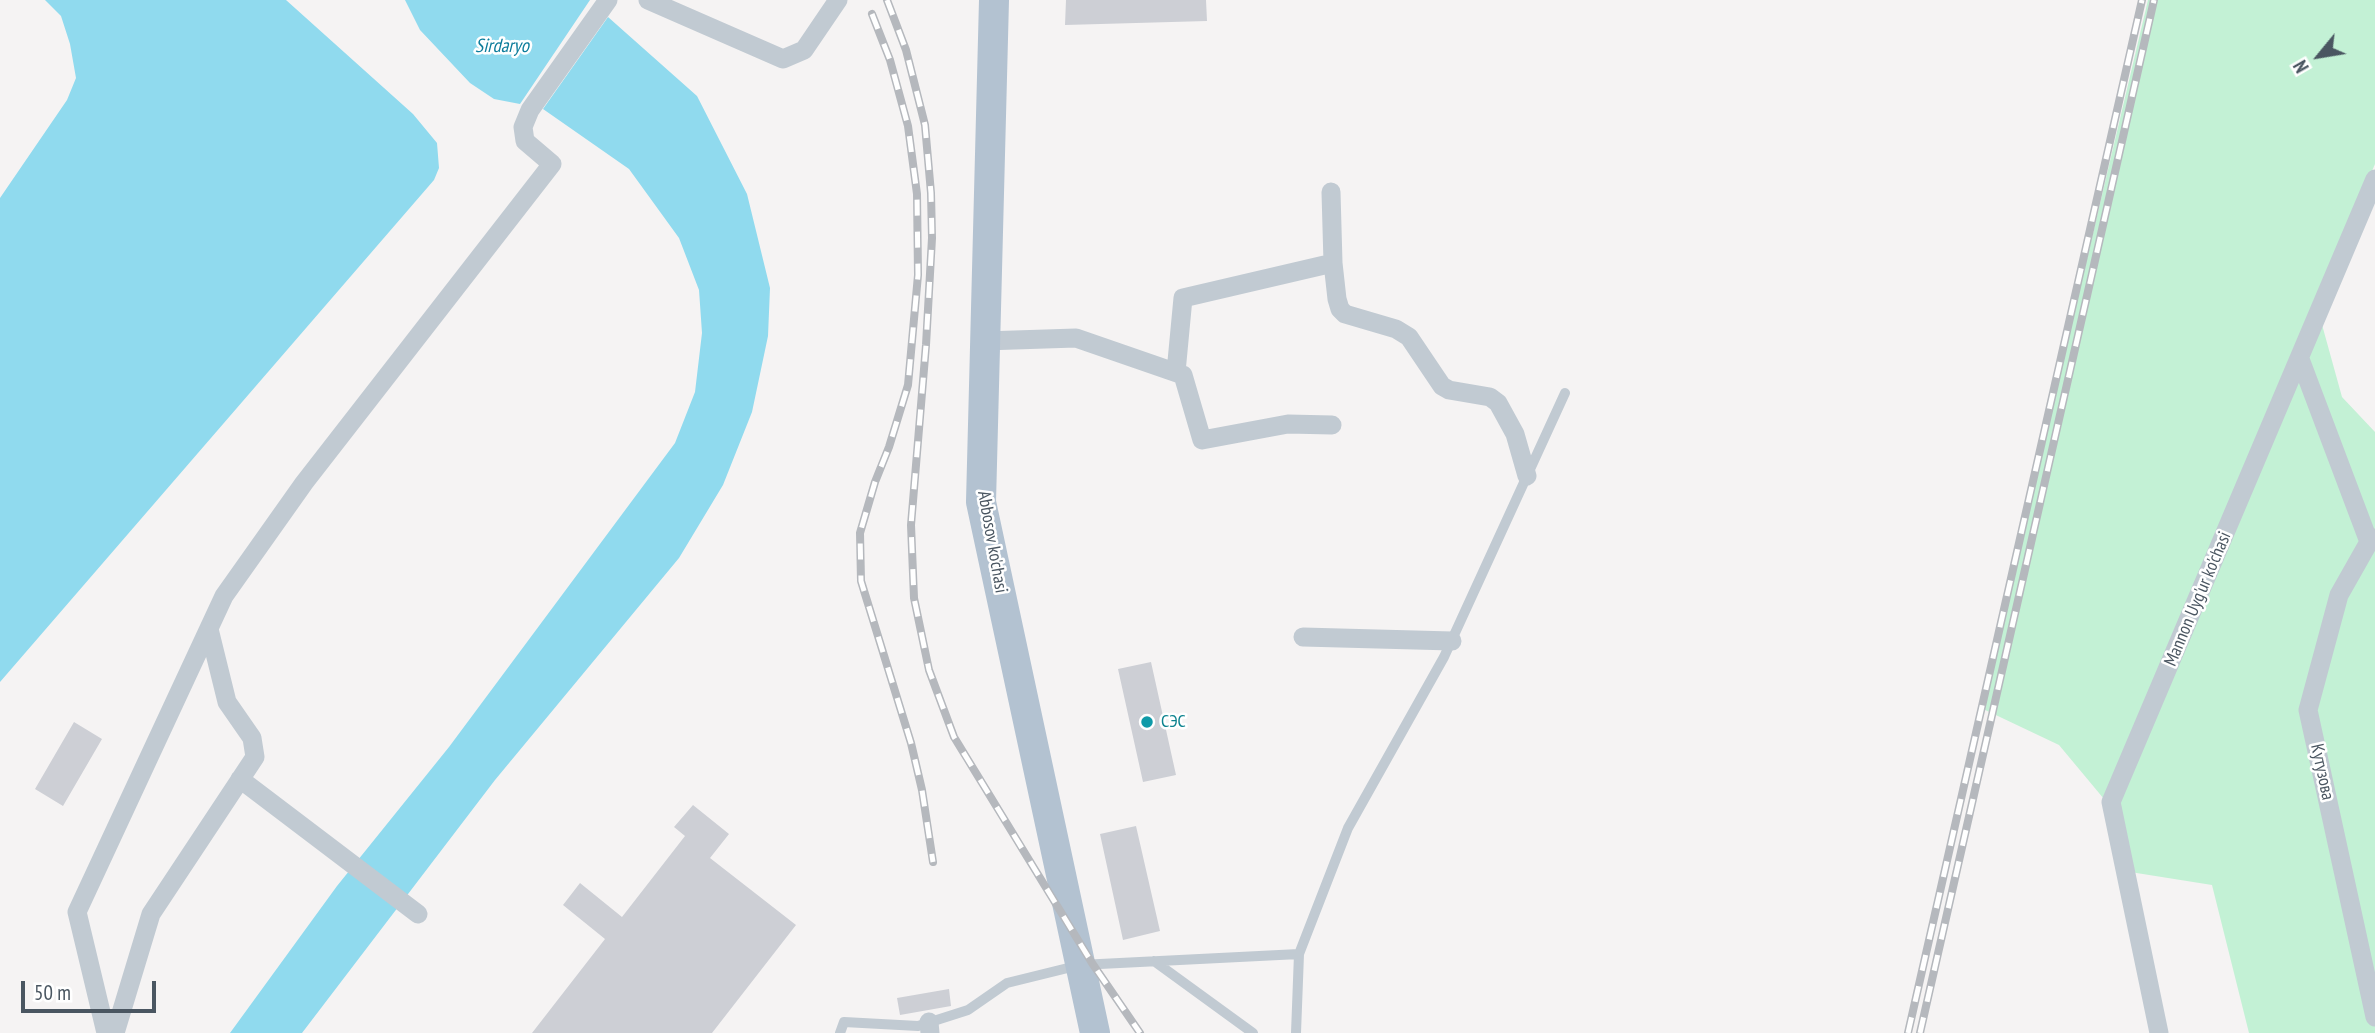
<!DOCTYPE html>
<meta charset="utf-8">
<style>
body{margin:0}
#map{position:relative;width:2375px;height:1033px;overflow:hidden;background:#f5f3f3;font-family:"PT Sans Narrow",sans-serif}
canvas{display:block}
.north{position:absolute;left:2284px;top:21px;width:70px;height:70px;-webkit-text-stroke:5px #fff;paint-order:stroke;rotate:240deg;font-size:19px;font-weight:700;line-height:28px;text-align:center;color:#4a5661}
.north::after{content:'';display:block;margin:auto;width:24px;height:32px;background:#4a5661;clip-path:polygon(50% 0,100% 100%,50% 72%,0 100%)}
.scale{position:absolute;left:21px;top:981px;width:135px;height:32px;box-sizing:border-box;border:4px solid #4a5661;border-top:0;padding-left:9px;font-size:21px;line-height:24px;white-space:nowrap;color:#4a5661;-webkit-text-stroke:5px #fff;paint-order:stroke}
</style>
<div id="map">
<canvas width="2375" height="1033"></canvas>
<div class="north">N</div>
<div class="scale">50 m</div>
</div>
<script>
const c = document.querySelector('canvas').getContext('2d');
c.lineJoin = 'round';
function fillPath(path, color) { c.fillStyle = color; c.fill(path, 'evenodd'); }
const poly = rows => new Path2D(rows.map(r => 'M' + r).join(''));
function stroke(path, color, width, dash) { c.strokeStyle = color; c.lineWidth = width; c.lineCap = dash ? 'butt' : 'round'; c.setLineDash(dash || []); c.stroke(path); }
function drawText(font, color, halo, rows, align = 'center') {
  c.font = font + ' "PT Sans Narrow",sans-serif'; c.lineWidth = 5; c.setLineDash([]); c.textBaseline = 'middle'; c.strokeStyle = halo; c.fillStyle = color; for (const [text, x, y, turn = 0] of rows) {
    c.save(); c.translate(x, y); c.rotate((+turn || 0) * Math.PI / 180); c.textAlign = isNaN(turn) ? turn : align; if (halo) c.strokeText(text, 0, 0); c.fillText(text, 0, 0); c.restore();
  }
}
const green = poly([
 [2148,0,2375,0,2375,164,2316,303,2342,397,2375,432,2375,1033,2249,1033,2212,885,2124,871,2114,811,2059,745,1981,708]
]);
const water = poly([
 [45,0,286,0,413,114,437,143,439,168,434,180,0,682,0,198,67,100,76,78,70,44,61,16],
 [405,0,590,0,520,104,494,99,470,83,420,30],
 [608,17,697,96,747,194,770,288,768,336,752,412,723,485,679,558,495,780,302,1033,230,1033,337,886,449,747,675,443,695,392,702,333,699,290,679,238,629,169,543,109]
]);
const building = poly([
 [1066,0,1206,0,1207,21,1065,25],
 [1151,662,1176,775,1143,782,1118,669],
 [74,722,102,739,63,806,35,789],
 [693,805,729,834,710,858,796,925,712,1033,532,1033,605,939,563,905,580,883,622,917,685,836,674,827],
 [1136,826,1160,931,1123,940,1100,834],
 [949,989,951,1006,900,1015,897,998]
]);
const service = poly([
 [1154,961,1253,1033],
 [840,1033,844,1022,918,1026,968,1010,1007,983,1080,965,1299,954],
 [1296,1033,1299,954,1348,828,1444,657,1565,393]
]);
const minor = poly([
 [648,0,783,59,804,50,838,0],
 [1333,263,1337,299,1340,309,1345,314,1396,329,1409,337,1442,386,1449,390,1490,397,1498,403,1515,434,1527,476],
 [984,341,1076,338,1183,375,1202,440,1288,424,1332,425],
 [2300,359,2369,542],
 [1176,372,1183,298,1333,263,1331,192],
 [2375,538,2369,542,2339,595,2308,710,2375,1017],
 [1303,637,1452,641],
 [240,779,418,914],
 [929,1022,930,1033],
 [106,1033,77,912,224,596,304,483,552,164,525,141,523,127,530,110,608,0],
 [115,1033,151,914,255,757,252,738,227,702,209,629],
 [2159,1033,2111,802,2375,179]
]);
const primary = poly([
 [994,0,981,502,1095,1033]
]);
const rail = poly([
 [887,0,906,50,925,125,931,193,932,238,926,345,911,525,914,598,929,670,954,737,1092,963,1140,1033],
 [872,14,890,60,908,126,917,194,918,275,908,385,889,447,875,482,860,533,861,581,911,743,922,790,933,862],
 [1908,1033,2142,0],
 [1920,1033,2154,0]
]);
const markers = [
 [1147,722,7,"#0f9aa8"]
];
const streetNames = [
 ["Abbosov ko'chasi",992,542,80],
 ["Mannon Uyg'ur ko'chasi",2198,599,-67],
 ["Кутузова",2322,772,78]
];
const cultureNames = [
 ["СЭС",1161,722]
];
const waterNames = [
 ["Sirdaryo",502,47]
];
fillPath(green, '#c3f1d5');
fillPath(water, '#90daee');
fillPath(building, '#cdcfd5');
stroke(service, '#c1cad2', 10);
stroke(minor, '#c1cad2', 19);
stroke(primary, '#b3c2d1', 30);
stroke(rail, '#b5b8bd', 8);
stroke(rail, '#fff', 5, [16]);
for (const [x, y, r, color] of markers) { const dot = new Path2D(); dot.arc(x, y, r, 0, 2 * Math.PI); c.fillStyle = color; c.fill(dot); stroke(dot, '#fff', 2.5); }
drawText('18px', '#4a5661', '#fff', streetNames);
drawText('18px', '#0d838f', '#fff', cultureNames, 'left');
drawText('italic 19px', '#0c7c9b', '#fff', waterNames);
</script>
